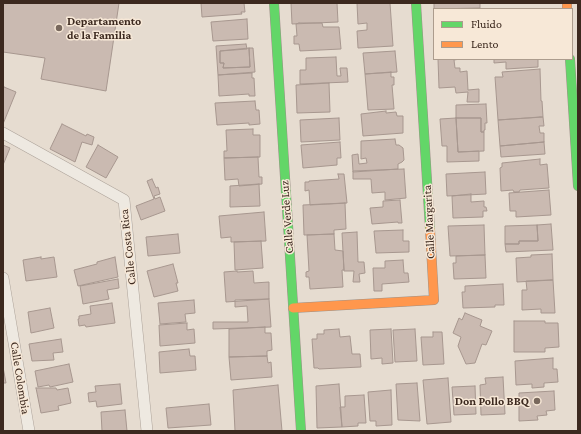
<!DOCTYPE html>
<style>
body{margin:0}
#map{position:relative;width:581px;height:434px;overflow:hidden;background:#e6dcd0;font-family:"Crimson Pro",serif}
canvas{display:block}
.frame{position:absolute;inset:0;border:4px solid #3c291f;pointer-events:none}
.legend{position:absolute;left:433px;top:8px;width:140px;height:52px;box-sizing:border-box;background:#f7e8d7;border:1px solid #ac9c8d;margin:0;padding:5px 7px;list-style:none;font-size:12px;color:#3c291f}
.legend li{display:flex;align-items:center;gap:8px;height:20px}
.legend b{width:20px;border:1px solid #ac9c8d}
</style>
<div id="map">
<canvas width="581" height="434"></canvas>
<div class="frame"></div>
<ul class="legend">
<li><b style="height:5px;background:#63d668"></b>Fluido</li>
<li><b style="height:5px;background:#ff974d"></b>Lento</li>
</ul>
</div>
<script>
const c = document.querySelector('canvas').getContext('2d');
c.lineJoin = 'round';
function fillPath(path, color) { c.fillStyle = color; c.fill(path, 'evenodd'); }
const poly = rows => new Path2D(rows.map(r => 'M' + r).join(''));
function stroke(path, color, width, dash) { c.strokeStyle = color; c.lineWidth = width; c.lineCap = dash ? 'butt' : 'round'; c.setLineDash(dash || []); c.stroke(path); }
function drawText(font, color, halo, rows, align = 'center') {
  c.font = font + ' "Crimson Pro",serif'; c.lineWidth = 3; c.setLineDash([]); c.textBaseline = 'middle'; c.strokeStyle = halo; c.fillStyle = color; for (const [text, x, y, turn = 0] of rows) {
    c.save(); c.translate(x, y); c.rotate((+turn || 0) * Math.PI / 180); c.textAlign = isNaN(turn) ? turn : align; if (halo) c.strokeText(text, 0, 0); c.fillText(text, 0, 0); c.restore();
  }
}
const building = poly([
 [3,3,119,3,106,91,41,79,45,58,3,52,3,3],
 [201,3,244,3,245,12,241,12,242,14,202,17,201,3],
 [291,3,337,3,338,22,292,24,291,3],
 [357,3,390,3,393,46,358,48,357,31,367,30,367,23,358,24,357,3],
 [434,3,480,3,480,8,434,9,434,11,434,3],
 [247,19,248,39,213,41,211,22,247,19],
 [299,23,322,23,323,27,339,27,341,49,300,51,299,44,294,44,294,36,297,36,296,24,299,23],
 [246,44,247,49,220,51,220,63,224,63,223,68,250,67,249,48,253,48,255,72,218,75,216,46,246,44],
 [249,48,250,67,223,68,224,63,220,63,220,51,249,48],
 [395,51,397,72,365,74,363,53,395,51],
 [336,57,337,76,341,76,340,68,347,68,348,82,300,84,300,70,306,70,306,58,336,57],
 [438,59,460,59,454,60,455,68,460,68,460,72,467,71,468,90,479,89,479,102,467,102,468,92,456,93,455,87,439,88,438,59],
 [494,59,538,59,538,67,506,69,506,62,494,63,494,59],
 [540,69,541,101,542,101,543,117,498,120,495,77,503,77,502,72,540,69],
 [391,72,391,77,394,77,394,85,392,85,394,109,368,110,365,74,391,72],
 [252,73,252,78,254,78,255,96,249,96,249,94,219,96,218,75,252,73],
 [329,83,330,112,297,113,296,85,329,83],
 [4,87,16,92,3,124,3,89,4,87],
 [255,101,256,110,259,110,260,124,249,125,249,123,217,125,215,103,255,101],
 [486,104,487,123,485,123,485,130,484,130,484,132,481,132,481,118,456,118,456,105,486,104],
 [386,111,386,113,396,112,397,116,403,116,403,133,363,136,361,114,386,111],
 [540,117,543,117,544,126,539,126,540,133,544,133,544,142,500,146,498,120,540,117],
 [339,118,340,140,301,142,300,120,339,118],
 [456,118,481,118,481,132,484,132,484,151,458,152,456,118],
 [456,118,458,152,479,151,479,161,447,162,447,146,442,146,440,119,456,118],
 [62,124,86,136,87,134,94,137,92,145,82,142,75,162,50,149,62,124],
 [253,129,253,135,260,135,260,157,224,158,224,151,227,151,226,130,253,129],
 [395,139,396,145,399,145,403,148,404,160,402,162,398,164,398,169,353,172,352,155,358,154,359,164,367,163,366,158,361,159,361,141,395,139],
 [340,142,341,158,337,158,337,165,303,168,301,145,340,142],
 [544,142,545,154,501,157,500,146,544,142],
 [3,145,10,148,3,165,3,145],
 [98,145,118,157,106,178,86,167,98,145],
 [258,157,259,177,262,177,262,184,239,186,238,179,225,180,224,158,258,157],
 [540,159,540,165,547,164,549,188,520,190,519,192,514,192,513,190,501,191,500,168,502,167,502,163,540,159],
 [404,169,406,198,385,200,385,192,372,193,371,179,353,179,353,171,404,169],
 [485,172,486,194,447,196,446,174,485,172],
 [338,174,344,174,347,203,310,205,309,190,305,191,305,182,309,182,309,181,339,179,338,174],
 [152,179,156,188,158,187,160,194,154,196,155,199,160,197,165,211,141,220,136,206,154,199,147,181,152,179],
 [259,184,260,206,230,207,230,186,259,184],
 [549,190,551,215,516,217,516,211,510,211,509,193,549,190],
 [471,194,471,202,484,201,484,207,486,207,487,211,483,211,483,217,453,218,452,196,471,194],
 [400,200,402,223,398,223,398,222,372,224,370,208,383,207,383,201,400,200],
 [345,203,346,229,334,230,334,234,304,235,303,205,345,203],
 [264,212,266,241,231,242,231,237,221,238,219,216,264,212],
 [551,224,553,250,506,252,505,244,519,244,519,241,538,241,537,225,551,224],
 [484,225,485,255,450,256,448,226,484,225],
 [537,225,538,241,519,241,519,244,505,244,505,226,537,225],
 [403,230,403,241,409,241,409,252,376,253,374,231,403,230],
 [357,232,358,262,364,262,365,273,359,274,360,282,353,282,354,271,344,271,342,233,357,232],
 [178,234,180,253,148,256,146,237,178,234],
 [334,234,335,250,343,251,344,270,342,270,343,287,310,289,309,277,306,277,306,272,309,271,307,235,334,234],
 [261,241,263,268,235,270,234,242,261,241],
 [552,254,553,280,517,282,516,258,531,257,531,255,552,254],
 [485,255,486,278,454,279,453,263,456,263,456,256,485,255],
 [41,257,41,259,54,257,57,277,26,281,23,260,41,257],
 [115,257,118,277,78,286,74,270,97,264,97,262,115,257],
 [403,260,404,273,408,273,409,282,382,284,382,291,374,291,373,268,385,268,385,261,403,260],
 [173,264,178,283,176,283,178,291,154,297,147,271,173,264],
 [237,271,237,272,253,271,254,283,269,282,269,299,226,302,224,272,237,271],
 [118,279,119,288,107,290,109,299,83,304,80,286,118,279],
 [551,280,553,280,555,313,541,313,541,309,522,310,522,290,527,290,526,281,551,280],
 [503,284,504,305,495,305,495,307,463,308,462,292,465,292,465,286,503,284],
 [269,299,271,327,213,329,213,322,248,322,247,306,235,307,235,300,269,299],
 [194,300,195,313,185,314,186,322,160,324,158,303,194,300],
 [112,303,115,323,86,327,85,325,79,326,78,319,79,319,79,316,91,314,90,306,112,303],
 [50,308,54,328,31,333,28,312,50,308],
 [465,313,482,320,480,326,492,331,486,345,482,344,475,363,466,364,458,346,461,337,453,333,459,318,462,320,465,313],
 [514,321,545,321,545,323,558,323,559,347,545,348,545,352,514,352,514,321],
 [187,323,187,330,194,329,195,343,160,346,159,325,187,323],
 [265,327,265,333,271,333,272,350,267,351,267,356,229,357,229,329,265,327],
 [339,329,340,337,350,336,352,354,360,354,361,367,319,369,318,368,314,368,312,339,317,339,317,334,324,334,324,330,339,329],
 [391,329,393,363,382,364,382,358,371,359,370,330,391,329],
 [415,329,417,361,395,362,393,330,415,329],
 [433,332,442,332,444,364,423,365,421,337,433,337,433,332],
 [61,339,63,352,53,353,54,360,32,361,29,344,61,339],
 [189,349,190,356,195,356,196,370,160,373,159,352,189,349],
 [267,356,268,363,271,362,272,377,231,380,229,357,267,356],
 [553,358,553,369,557,369,558,382,544,383,544,387,532,388,532,384,516,385,515,361,553,358],
 [69,364,73,382,50,387,49,385,38,387,35,371,69,364],
 [3,367,6,383,3,383,3,367],
 [503,377,505,414,481,415,480,385,486,384,485,378,503,377],
 [448,378,451,422,427,424,423,380,448,378],
 [417,383,420,421,398,420,396,384,417,383],
 [120,384,122,404,97,407,96,401,89,402,88,393,96,392,95,386,120,384],
 [339,384,342,427,317,428,316,386,339,384],
 [278,385,282,431,235,431,233,390,278,385],
 [475,386,476,414,454,415,452,387,475,386],
 [36,388,56,388,57,390,68,388,71,403,58,406,59,410,41,413,36,388],
 [391,390,392,425,376,426,376,421,370,421,368,392,391,390],
 [554,391,555,410,546,411,547,415,537,416,538,420,519,421,519,393,554,391],
 [364,395,366,423,358,423,358,426,342,427,340,407,345,407,345,396,364,395],
 [209,404,211,425,168,428,166,408,209,404],
 [125,410,127,431,102,431,101,412,125,410]
]);
const street = poly([
 [3,133,124,200,147,431],
 [3,278,29,431]
]);
const fast = poly([
 [274,3,301,431],
 [416,3,430,229],
 [570,59,578,186]
]);
const slow = poly([
 [567,3,567,9],
 [293,308,434,300,430,229]
]);
const markers = [
 [59,28,4,"#78685d"],
 [537,401,4,"#78685d"]
];
const poiNames = [
 ["Departamento",67,21],
 ["de la Familia",67,35],
 ["Don Pollo BBQ",529,401,"right"]
];
const streetNames = [
 ["Calle Verde Luz",287,217,-94],
 ["Calle Margarita",429,222,-93],
 ["Calle Costa Rica",128,247,-96],
 ["Calle Colombia",20,378,81]
];
fillPath(building, '#cabab1');
stroke(building, '#a7978f', 1);
stroke(street, '#aca299', 12);
stroke(fast, '#9c9188', 10);
stroke(slow, '#9c9188', 10);
stroke(street, '#eee9e1', 11);
stroke(fast, '#63d668', 9);
stroke(slow, '#ff974d', 9);
for (const [x, y, r, color] of markers) { const dot = new Path2D(); dot.arc(x, y, r, 0, 2 * Math.PI); c.fillStyle = color; c.fill(dot); stroke(dot, '#f7e8d7', 1.5); }
drawText('bold 12px', '#3c291f', '#f7e8d7', poiNames, 'left');
drawText('12px', '#3c291f', '#f7e8d7', streetNames);
</script>
